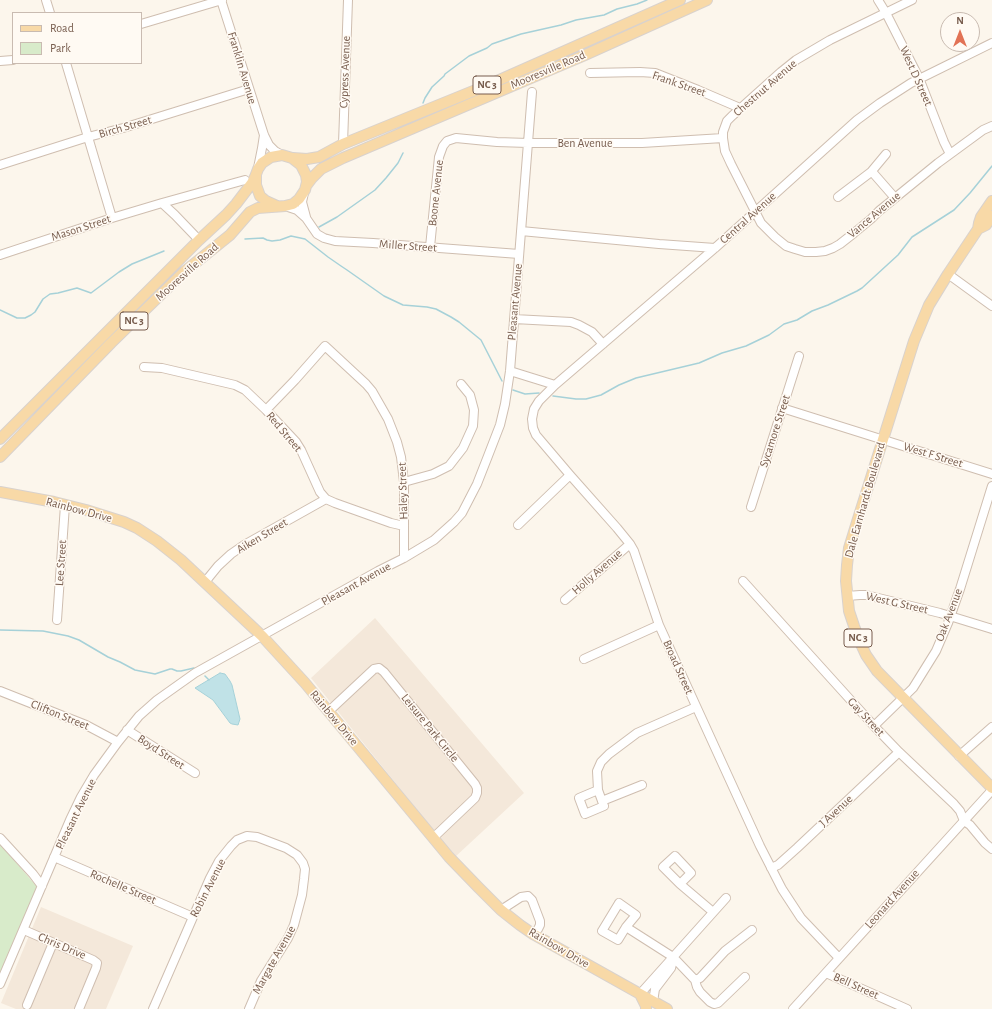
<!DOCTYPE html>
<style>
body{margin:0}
#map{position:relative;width:992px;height:1009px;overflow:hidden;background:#fcf6ec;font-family:"Alegreya Sans",sans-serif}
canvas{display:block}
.legend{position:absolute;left:12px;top:12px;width:130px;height:52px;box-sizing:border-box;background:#fffaf3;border:1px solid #c9bbb1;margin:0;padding:5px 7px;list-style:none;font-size:12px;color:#785d4e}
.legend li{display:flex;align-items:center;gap:8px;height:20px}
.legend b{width:20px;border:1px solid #c9bbb1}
.north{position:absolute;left:940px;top:12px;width:40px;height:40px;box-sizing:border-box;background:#fffaf3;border:1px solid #c9bbb1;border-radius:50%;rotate:0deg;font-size:11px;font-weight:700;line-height:16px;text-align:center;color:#785d4e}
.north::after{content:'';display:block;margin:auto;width:14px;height:18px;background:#e27255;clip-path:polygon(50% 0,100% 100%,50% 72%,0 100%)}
</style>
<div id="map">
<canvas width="992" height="1009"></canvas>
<ul class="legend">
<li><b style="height:5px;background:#f8d9a7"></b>Road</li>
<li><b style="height:11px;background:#d8ebca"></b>Park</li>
</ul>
<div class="north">N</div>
</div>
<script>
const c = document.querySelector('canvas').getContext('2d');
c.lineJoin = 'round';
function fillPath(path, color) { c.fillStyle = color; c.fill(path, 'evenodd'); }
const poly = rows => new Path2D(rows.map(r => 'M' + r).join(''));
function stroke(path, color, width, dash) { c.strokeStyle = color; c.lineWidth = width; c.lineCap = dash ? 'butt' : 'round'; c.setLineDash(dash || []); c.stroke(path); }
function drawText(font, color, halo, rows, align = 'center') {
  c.font = font + ' "Alegreya Sans",sans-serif'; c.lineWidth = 3; c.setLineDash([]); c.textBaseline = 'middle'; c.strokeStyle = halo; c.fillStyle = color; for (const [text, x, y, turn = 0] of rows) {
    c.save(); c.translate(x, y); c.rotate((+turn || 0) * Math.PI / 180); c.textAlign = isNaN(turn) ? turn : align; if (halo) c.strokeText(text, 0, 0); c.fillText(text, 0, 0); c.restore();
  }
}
const residential = poly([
 [375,618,524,793,455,857,311,678],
 [41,907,133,946,106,1009,16,1009,1,1003]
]);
const green = poly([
 [0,844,38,888,0,974]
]);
const water = poly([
 [220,673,225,674,230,681,232,685,240,719,238,725,232,724,230,723,213,700,195,688,220,673]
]);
const stream = poly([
 [423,103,425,98,432,87,444,76,445,74,469,56,487,48,492,44,521,34,561,25,576,20,604,15,617,9,637,4,647,0],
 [319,227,337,217,375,190,386,178,398,163,403,153],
 [245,239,263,238,267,240,272,241,280,240,291,236,305,239,328,257,341,266,347,270,384,296,403,305,427,307,436,309,451,317,459,322,481,340,502,381],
 [0,310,17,318,25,318,31,315,35,312,43,299,50,294,58,293,77,288,91,293,119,272,132,264,164,251],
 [513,390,525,394,539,393],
 [553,396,576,399,586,399,601,395,619,385,636,378,699,363,722,353,746,346,769,335,784,324,797,320,812,311,828,305,857,291,862,288,898,255,912,237,954,210,970,193,992,166],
 [0,630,43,631,68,636,79,640,108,657,120,662,135,670,155,674,170,669,172,669,177,671,181,671,194,668],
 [205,676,209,680]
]);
const minor = poly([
 [46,0,50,13],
 [221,0,264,135,269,145,275,151,282,155],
 [878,0,886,13,919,78,944,142,950,154],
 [912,0,830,40,796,60,781,72,732,116,727,121,723,132,723,138,725,151,731,164,761,223,775,237,786,246,795,249,805,252,816,252,825,251,833,248,840,244,854,233,871,219,879,211,938,163,983,130,992,126],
 [141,24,222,0],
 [0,61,13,60],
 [66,63,112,218],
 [590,73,640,72,655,73,698,90,740,108],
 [343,144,348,0],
 [0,165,88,137,123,128,249,89],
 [258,168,262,148,264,135],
 [871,172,886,154],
 [304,193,302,202,306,217],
 [838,197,871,172,874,174,895,198],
 [162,203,245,180],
 [285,206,297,210,306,218,317,234,324,238,335,241,373,243,519,254],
 [521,231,659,244,715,248],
 [430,247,439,157,443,146,447,141,456,138,497,142,528,143,642,143,723,138],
 [0,255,112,218,162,203,175,215,199,240],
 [948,274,992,306],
 [514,319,571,322,579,325,592,332,603,344],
 [144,367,162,368,235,385,245,390,266,410,296,442,301,450,320,492,326,499,335,503,391,523,404,526],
 [510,371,555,385,715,248,857,120,880,103,911,83,992,43],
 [555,385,539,401,534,409,532,419,533,428,536,435,570,475,617,528,630,544,634,551,659,625,760,846,782,889,801,918,839,958],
 [782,408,992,474],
 [266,410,295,380,325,346,366,384,372,391,388,419,397,442,401,457,404,482,404,558],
 [404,482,433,474,449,466,463,448,473,426,474,410,470,395,461,384],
 [751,507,799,356],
 [518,525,570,475],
 [743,581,874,726,899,752,954,804,960,811,964,821,970,825,985,843,992,849],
 [205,582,218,566,231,554,244,545,326,499],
 [847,596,860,595,866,595,940,613,992,629],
 [565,600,630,544],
 [57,620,65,505],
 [584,659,659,625],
 [0,691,86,725,118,742],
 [329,711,374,669,379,668,384,672,475,784,477,788,477,793,475,798,433,838],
 [874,726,913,688,936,651,948,623,960,589,992,486],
 [127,730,195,773],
 [959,756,992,727],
 [598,790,597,771,601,762,609,754,637,733,696,707],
 [602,801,598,790,579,798,585,814,604,806,602,801,642,785],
 [0,838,33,874,42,886],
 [675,856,691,873,680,884,663,867,675,856],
 [54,857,193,917],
 [771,868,778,865,797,848,899,752],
 [680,884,713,912],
 [619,903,636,915,626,927,618,940,602,931,619,903],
 [501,910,521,897,528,896,532,900,540,921,540,925,538,929,533,934],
 [626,927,673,957,695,980,697,987,700,992,710,1002,714,1004,718,1003,745,977],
 [24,930,93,960,97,963,96,968,79,1009],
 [826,973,907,1009],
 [695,980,700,978,725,951,752,930],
 [0,984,70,820,81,797,94,775,118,742,139,716,157,700,195,673,378,571,404,558,434,540,454,522,462,513,477,484,488,456,500,425,505,404,510,371,532,92],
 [640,994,726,898],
 [653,1002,655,989,671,968,672,964],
 [27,1005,53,943],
 [153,1009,210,878,219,861,231,846,237,840,247,836,257,837,286,848,297,855,303,863,305,869,304,879,302,895,294,925,288,938,261,981,249,1009],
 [793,1009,992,790]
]);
const major = poly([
 [293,158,307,159,319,157,343,144,488,85,680,0],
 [256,175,256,185,260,196,266,201,277,206],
 [306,186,312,178,321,169,343,158,585,55,707,0],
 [992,201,981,217,979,223,978,229,948,274,929,305,914,341,857,522,849,548,847,565,846,581,849,611,854,626,860,642,866,655,877,671,992,788],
 [978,229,986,225,992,216],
 [0,439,199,240,226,215,236,204,252,183,255,177,258,169,262,163,271,157,282,155,292,158,301,165,306,175,307,182,305,190,299,199,293,204,285,206,258,208,250,212,230,235,184,272,111,343,0,457],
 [0,492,54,502,86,510,124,522,137,528,157,541,181,560,262,636,305,683,449,857,478,887,501,910,520,925,533,934,667,1009],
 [640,994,646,1006,646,1009]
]);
const shields = [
 [487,85,28],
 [134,321,28],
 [858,638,28]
];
const shieldNames = [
 ["NC 3",487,85],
 ["NC 3",134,321],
 ["NC 3",858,638]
];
const streetNames = [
 ["Franklin Avenue",242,68,73],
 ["Mooresville Road",548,70,-23],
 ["Cypress Avenue",345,72,-88],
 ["West D Street",916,76,66],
 ["Frank Street",679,84,19],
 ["Chestnut Avenue",765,88,-41],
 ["Birch Street",125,127,-16],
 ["Ben Avenue",585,143],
 ["Boone Avenue",436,193,-84],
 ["Vance Avenue",874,215,-40],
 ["Central Avenue",748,218,-42],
 ["Mason Street",81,228,-18],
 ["Miller Street",408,246,4],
 ["Mooresville Road",187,272,-42],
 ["Pleasant Avenue",515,302,-85],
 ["Sycamore Street",775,431,-72],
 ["Red Street",284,432,50],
 ["West F Street",933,455,17],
 ["Haley Street",403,491,-92],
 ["Dale Earnhardt Boulevard",865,500,-74],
 ["Rainbow Drive",79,510,15],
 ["Aiken Street",262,536,-31],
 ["Lee Street",61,563,-86],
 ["Holly Avenue",597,572,-41],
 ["Pleasant Avenue",356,584,-29],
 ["West G Street",897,603,13],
 ["Oak Avenue",949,615,-69],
 ["Broad Street",678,667,66],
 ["Clifton Street",60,715,22],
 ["Gay Street",866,717,47],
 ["Rainbow Drive",334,718,50],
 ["Leisure Park Circle",430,728,51],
 ["Boyd Street",161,752,33],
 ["J Avenue",836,811,-43],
 ["Pleasant Avenue",76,814,-64],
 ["Rochelle Street",123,887,23],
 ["Robin Avenue",208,888,-63],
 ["Leonard Avenue",892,899,-48],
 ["Chris Drive",62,946,23],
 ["Rainbow Drive",559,948,30],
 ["Margate Avenue",274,960,-61],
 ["Bell Street",856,986,24]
];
fillPath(residential, '#f4e8da');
fillPath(green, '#d8ebca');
fillPath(water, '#c0e2e7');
stroke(water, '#a6d1d8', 1);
stroke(stream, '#a6d1d8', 1.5);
stroke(minor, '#cfbeb0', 10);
stroke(major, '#d9d2cd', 12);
stroke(minor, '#fff', 8);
stroke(major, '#f8d9a7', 10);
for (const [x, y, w] of shields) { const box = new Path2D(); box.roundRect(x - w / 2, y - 9, w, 18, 3); c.fillStyle = '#fffaf3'; c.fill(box); stroke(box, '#785d4e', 1); }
drawText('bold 11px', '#785d4e', null, shieldNames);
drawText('12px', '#785d4e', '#fffaf3', streetNames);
</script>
